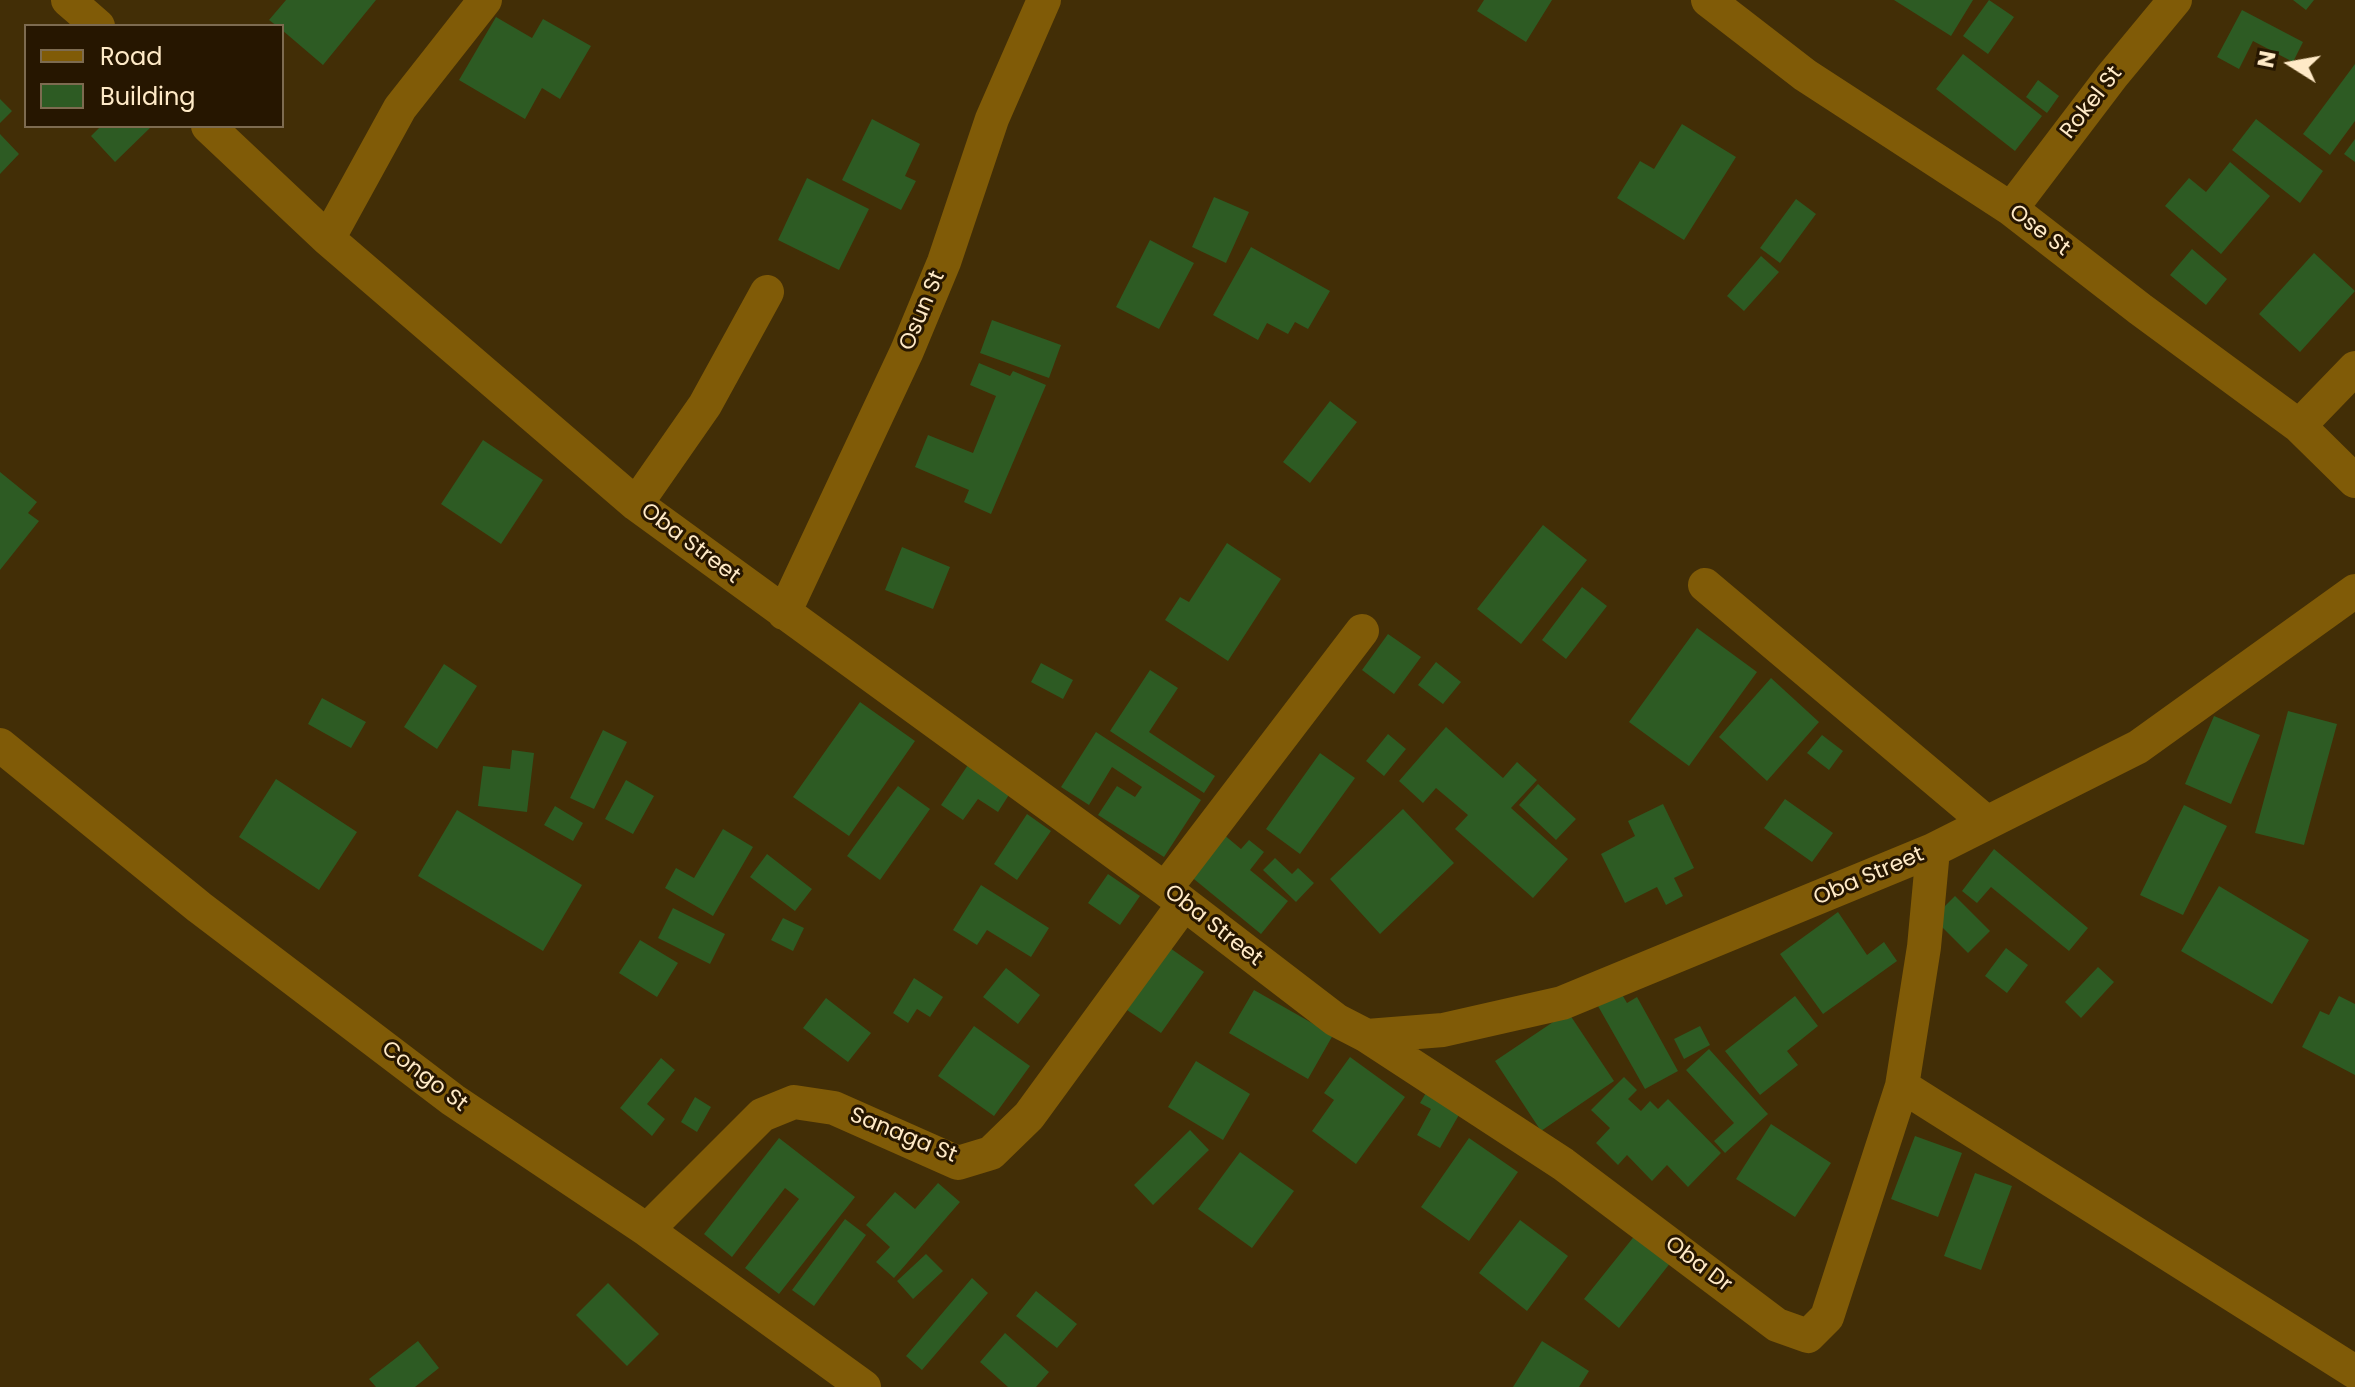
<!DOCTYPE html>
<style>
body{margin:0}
#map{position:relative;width:2355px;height:1387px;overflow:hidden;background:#422e06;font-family:Poppins,sans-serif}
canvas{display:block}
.legend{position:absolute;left:24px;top:24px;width:260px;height:104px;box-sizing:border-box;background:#261600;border:2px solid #7d6b50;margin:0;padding:10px 14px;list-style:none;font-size:24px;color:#ffeac7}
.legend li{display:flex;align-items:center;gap:16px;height:40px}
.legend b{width:40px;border:2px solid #7d6b50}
.north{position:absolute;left:2251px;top:24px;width:80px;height:80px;-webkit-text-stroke:6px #261600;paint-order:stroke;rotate:281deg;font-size:22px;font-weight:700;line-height:32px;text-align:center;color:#ffeac7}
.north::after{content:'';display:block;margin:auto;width:28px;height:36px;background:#ffeac7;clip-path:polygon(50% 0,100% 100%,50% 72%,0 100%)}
</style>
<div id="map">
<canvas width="2355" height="1387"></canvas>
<ul class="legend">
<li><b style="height:10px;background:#805b07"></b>Road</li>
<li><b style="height:22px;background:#2d5b23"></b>Building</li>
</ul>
<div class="north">N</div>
</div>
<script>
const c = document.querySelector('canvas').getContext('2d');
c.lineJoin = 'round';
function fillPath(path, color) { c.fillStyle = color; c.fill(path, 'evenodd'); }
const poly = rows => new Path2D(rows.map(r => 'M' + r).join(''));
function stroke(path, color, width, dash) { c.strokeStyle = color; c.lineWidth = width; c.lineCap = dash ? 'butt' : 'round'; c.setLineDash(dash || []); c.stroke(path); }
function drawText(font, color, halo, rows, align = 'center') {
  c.font = font + ' Poppins,sans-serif'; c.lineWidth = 6; c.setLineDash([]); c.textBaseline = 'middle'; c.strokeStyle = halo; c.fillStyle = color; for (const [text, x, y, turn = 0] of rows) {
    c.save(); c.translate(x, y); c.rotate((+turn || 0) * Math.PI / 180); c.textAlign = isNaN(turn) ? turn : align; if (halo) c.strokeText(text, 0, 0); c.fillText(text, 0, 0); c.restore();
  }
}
const building = poly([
 [286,0,376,0,323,65,282,30,282,26,277,26,269,20],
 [1484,0,1552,0,1526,42,1477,11],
 [1894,0,1973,0,1951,36],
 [1989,0,2014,17,1988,54,1963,36],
 [2293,0,2314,0,2306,10],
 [2242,10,2303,42,2293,62,2253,41,2239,69,2217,57],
 [496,17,532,38,543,19,591,46,560,99,542,88,525,119,459,80],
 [1963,54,2042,116,2015,151,1936,89],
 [2355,64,2355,121,2330,155,2303,134],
 [2038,80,2059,96,2047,113,2026,97],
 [0,99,12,111,0,123],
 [872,119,920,144,905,176,916,181,901,210,842,180],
 [2256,119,2323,171,2300,203,2232,150],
 [1682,124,1736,157,1684,240,1617,198,1640,161,1654,169],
 [101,126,152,126,115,162,91,136],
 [0,134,19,154,0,174],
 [2355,139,2355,162,2344,154],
 [2230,162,2270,196,2221,254,2165,206,2189,178,2206,192],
 [807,178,869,209,839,270,778,240],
 [1214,197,1249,212,1226,263,1192,247],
 [1796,199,1816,214,1780,263,1760,248],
 [1150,240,1194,263,1159,329,1116,307],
 [1251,247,1330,291,1308,329,1295,322,1288,334,1267,323,1258,340,1213,315],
 [2192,249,2227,279,2206,305,2170,275],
 [2314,253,2355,291,2300,352,2259,314],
 [1761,256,1779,272,1744,311,1727,296],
 [992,320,1061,345,1049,378,980,353],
 [979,363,1010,376,1013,371,1046,385,991,514,964,502,969,490,915,467,928,435,973,453,996,396,970,385],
 [1330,401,1357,422,1310,483,1283,462],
 [483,440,543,480,501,544,441,504],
 [0,472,37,502,28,513,39,521,0,570],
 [1543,525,1587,560,1521,644,1477,609],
 [1227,543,1281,579,1228,661,1165,620,1180,597,1189,602],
 [902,547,950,567,933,609,885,590],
 [1582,587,1607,606,1566,659,1542,640],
 [1697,628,1757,672,1689,766,1629,722],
 [1388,634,1421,657,1394,694,1362,670],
 [1436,662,1461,682,1443,704,1418,685],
 [1041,663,1073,680,1063,699,1031,682],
 [444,664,477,686,437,749,404,727],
 [1150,670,1178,688,1149,732,1215,776,1204,793,1110,731],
 [1771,678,1819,722,1767,781,1719,737],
 [322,698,366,722,351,748,308,724],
 [860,702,915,741,849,836,793,797],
 [2288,711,2337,724,2304,845,2255,833],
 [2214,716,2260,735,2231,804,2185,784],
 [1446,727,1503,778,1517,762,1537,780,1511,808,1568,859,1533,898,1455,829,1468,815,1436,788,1423,803,1399,781],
 [603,730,627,742,594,809,570,798],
 [1096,732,1201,800,1164,857,1098,815,1117,786,1135,797,1142,787,1112,767,1089,805,1061,787],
 [1388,734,1406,749,1384,776,1366,761],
 [1822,735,1843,751,1829,770,1807,753],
 [512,750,534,753,527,812,478,806,483,766,510,769],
 [1320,753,1355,778,1300,854,1266,829],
 [970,762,1012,790,998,812,978,799,963,820,941,805],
 [276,779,357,832,319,890,239,837],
 [626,780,654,796,633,834,605,819],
 [1538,784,1576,819,1556,840,1519,805],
 [898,786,930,809,880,880,847,856],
 [1785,799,1833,833,1812,862,1764,828],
 [1663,804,1694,868,1674,878,1683,896,1666,905,1657,887,1625,903,1601,854,1635,836,1628,821],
 [2184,805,2227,826,2183,915,2140,895],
 [555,806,583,823,573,841,544,825],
 [1403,809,1454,863,1380,934,1330,879],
 [457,810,582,885,543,951,418,876],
 [1027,814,1051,831,1017,880,994,864],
 [723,829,753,847,713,916,665,888,676,868,694,878],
 [1223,834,1241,849,1249,840,1264,852,1250,870,1288,901,1261,934,1189,875],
 [1994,849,2088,928,2069,951,1991,887,1977,903,1962,891],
 [767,854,812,889,795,911,750,877],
 [1275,858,1292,874,1298,868,1314,883,1296,902,1263,870],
 [1108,874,1140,896,1120,925,1088,903],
 [981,885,1049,928,1031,957,987,930,977,945,953,930],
 [2219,886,2309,940,2272,1004,2181,951],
 [1955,896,1990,931,1968,953,1933,918],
 [673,908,725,934,710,964,658,938],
 [1838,912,1867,955,1884,942,1897,961,1823,1014,1780,954],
 [783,918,804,928,793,951,771,940],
 [640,940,678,963,657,997,619,973],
 [1170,948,1204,972,1161,1033,1127,1010],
 [2006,948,2028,965,2007,993,1985,976],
 [2098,967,2114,982,2081,1018,2065,1002],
 [1006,968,1040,995,1018,1024,983,997],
 [914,978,943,997,930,1017,917,1009,908,1023,893,1013],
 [1617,986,1627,1003,1637,997,1678,1071,1645,1089,1594,999],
 [1254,990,1333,1035,1308,1079,1229,1033],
 [1795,996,1818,1026,1787,1051,1798,1065,1760,1095,1725,1051],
 [2339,996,2355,1004,2355,1075,2302,1047,2320,1011,2329,1015],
 [826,998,871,1033,848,1062,803,1028],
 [1568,1012,1614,1081,1541,1131,1495,1061],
 [974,1026,1030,1066,994,1116,938,1076],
 [1700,1026,1710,1045,1684,1059,1674,1039],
 [1709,1049,1768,1114,1725,1153,1714,1141,1734,1123,1686,1070],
 [1350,1057,1405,1097,1356,1164,1312,1131,1334,1100,1324,1093],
 [661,1058,675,1070,647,1104,665,1119,652,1136,620,1108],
 [1196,1061,1250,1094,1223,1140,1168,1107],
 [1624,1077,1637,1090,1628,1099,1641,1111,1650,1101,1658,1109,1668,1099,1721,1153,1688,1187,1667,1165,1652,1181,1627,1155,1618,1165,1596,1143,1610,1128,1591,1110],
 [1430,1086,1464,1106,1440,1148,1417,1135,1431,1109,1420,1103],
 [695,1097,711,1107,697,1132,681,1122],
 [1771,1124,1831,1163,1795,1217,1736,1179],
 [1190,1130,1209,1150,1153,1205,1134,1185],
 [1915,1136,1962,1153,1938,1217,1891,1199],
 [779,1138,855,1197,779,1294,745,1268,799,1199,785,1188,732,1257,704,1234],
 [1469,1138,1518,1172,1469,1241,1421,1207],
 [1240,1152,1294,1191,1252,1248,1198,1209],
 [1975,1173,2012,1186,1981,1270,1944,1256],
 [938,1183,960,1202,894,1278,876,1262,890,1247,866,1225,895,1192,915,1209],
 [845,1219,866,1235,814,1306,792,1290],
 [1520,1220,1568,1256,1527,1311,1479,1273],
 [1636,1234,1671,1262,1619,1328,1584,1299],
 [926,1254,943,1271,913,1299,897,1281],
 [972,1278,988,1293,922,1370,906,1356],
 [608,1283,659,1334,627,1366,576,1315],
 [1036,1291,1077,1324,1057,1348,1016,1316],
 [1005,1333,1049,1372,1036,1387,1008,1387,980,1362],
 [418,1341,439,1368,415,1387,376,1387,369,1379],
 [1542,1341,1589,1371,1579,1387,1513,1387]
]);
const street = poly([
 [68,0,98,26],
 [1708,0,1805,75,2011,209,2140,309,2299,426,2355,481],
 [208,126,328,239,636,504,1165,889,1336,1020,1367,1036,1443,1030,1562,1003,1933,850,2138,747,2355,591],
 [2011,209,2112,76,2175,0],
 [328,239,400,108,485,0],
 [2299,426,2355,368],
 [636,504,705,405,767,292],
 [1705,585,1986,822],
 [784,613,907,351,944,262,992,119,1044,0],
 [0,745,199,907,453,1100,647,1230,864,1387],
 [1165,889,1362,631],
 [1367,1036,1563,1164,1777,1325,1808,1336,1827,1317,1902,1086,1924,947,1933,850],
 [1902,1086,2355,1372],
 [647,1230,762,1115,794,1102,834,1108,958,1163,991,1153,1029,1116,1183,905]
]);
const streetNames = [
 ["Rokel St",2092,103,-52],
 ["Ose St",2039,231,37],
 ["Osun St",923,311,-67],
 ["Oba Street",690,544,37],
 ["Oba Street",1869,877,-23],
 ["Oba Street",1213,926,38],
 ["Congo St",424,1077,37],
 ["Sanaga St",903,1136,22],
 ["Oba Dr",1698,1265,37]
];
fillPath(building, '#2d5b23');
stroke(street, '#805b07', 34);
drawText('22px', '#ffeac7', '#261600', streetNames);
</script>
